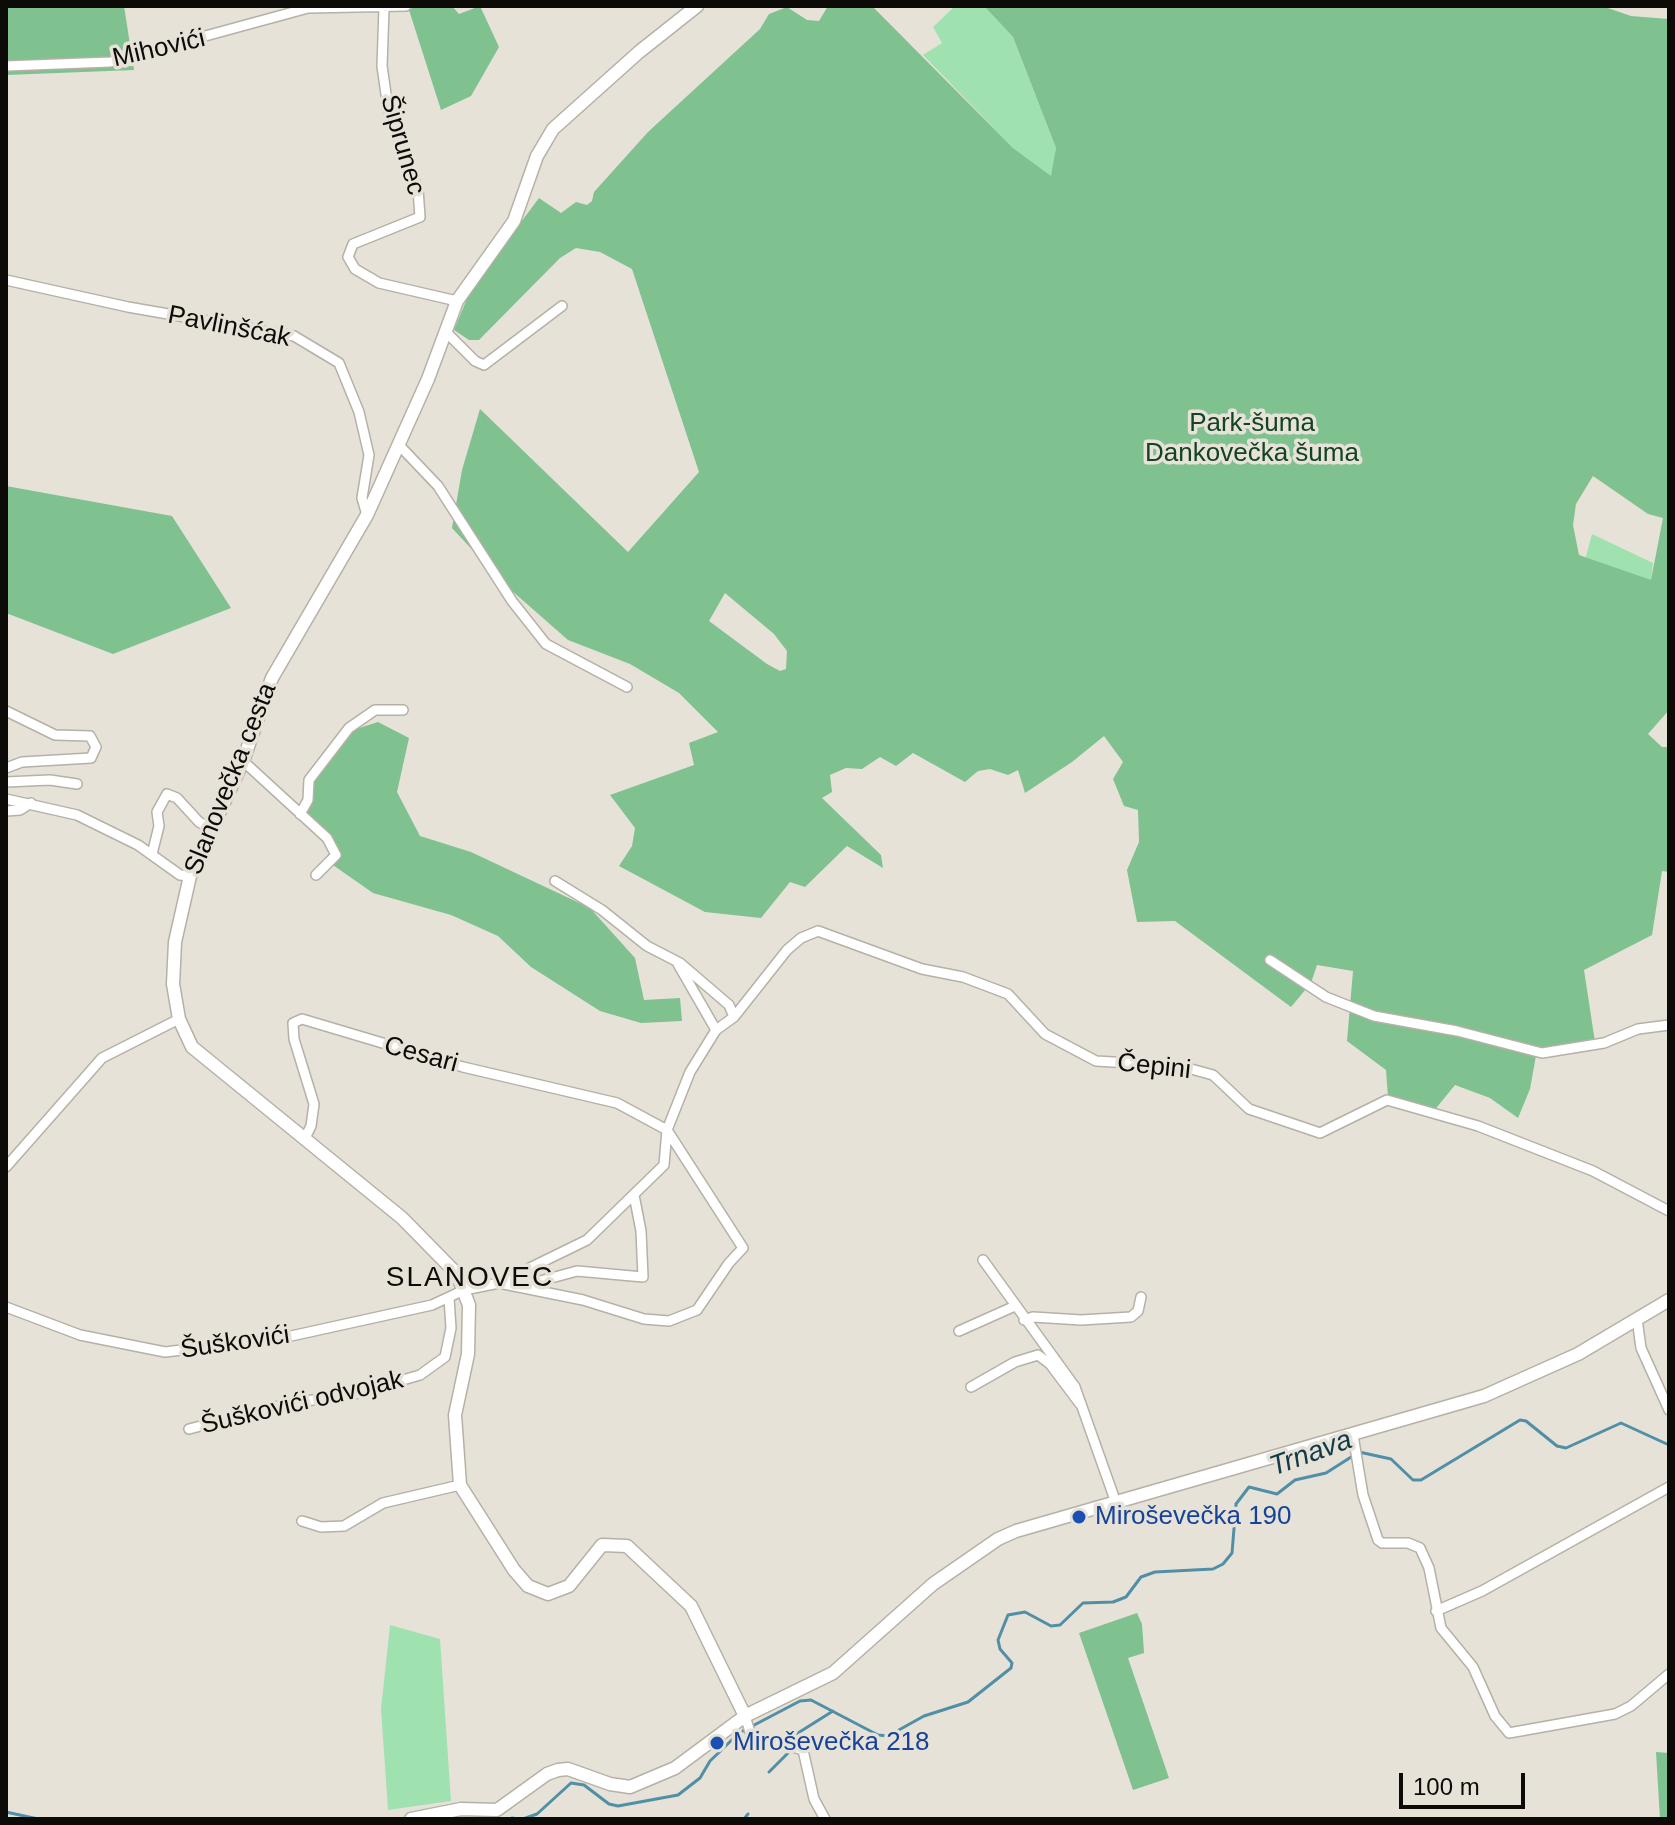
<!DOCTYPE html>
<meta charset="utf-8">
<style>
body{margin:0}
#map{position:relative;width:1675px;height:1825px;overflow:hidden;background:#e7e2d8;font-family:Helvetica,sans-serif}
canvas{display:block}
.frame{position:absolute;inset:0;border:8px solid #0d0b08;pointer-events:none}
.scale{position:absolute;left:1399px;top:1773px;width:126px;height:36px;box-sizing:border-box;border:4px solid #0d0b08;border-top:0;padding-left:10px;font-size:24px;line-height:28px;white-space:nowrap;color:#0d0b08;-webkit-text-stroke:6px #e7e2d8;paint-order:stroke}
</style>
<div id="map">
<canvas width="1675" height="1825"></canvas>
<div class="frame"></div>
<div class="scale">100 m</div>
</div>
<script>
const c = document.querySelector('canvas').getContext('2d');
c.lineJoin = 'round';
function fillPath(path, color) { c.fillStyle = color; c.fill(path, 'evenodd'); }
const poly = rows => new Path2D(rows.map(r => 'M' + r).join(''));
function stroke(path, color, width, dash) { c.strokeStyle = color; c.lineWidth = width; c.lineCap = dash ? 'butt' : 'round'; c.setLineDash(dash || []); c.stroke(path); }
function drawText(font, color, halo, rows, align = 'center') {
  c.font = font + ' Helvetica,sans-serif'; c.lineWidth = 7; c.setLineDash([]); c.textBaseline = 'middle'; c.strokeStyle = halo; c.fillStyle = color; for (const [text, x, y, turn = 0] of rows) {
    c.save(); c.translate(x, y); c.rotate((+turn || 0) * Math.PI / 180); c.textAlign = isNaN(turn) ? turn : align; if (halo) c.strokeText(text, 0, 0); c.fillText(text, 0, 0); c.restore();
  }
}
const green = poly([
 [955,6,984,6,1013,37,1056,148,1052,177,1013,148,923,55,942,43,933,27],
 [1592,534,1653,563,1651,581,1585,560],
 [390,1625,440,1639,451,1801,388,1810,381,1709]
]);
const forest = poly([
 [6,6,124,6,134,70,6,75],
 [416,6,452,6,459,14,480,6,499,47,471,96,441,110,409,10],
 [828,6,872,6,1013,148,1051,176,1056,148,1013,37,984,6,1602,6,1631,16,1669,19,1669,710,1648,734,1662,747,1669,747,1669,872,1662,871,1652,935,1584,970,1595,1042,1537,1050,1530,1089,1518,1118,1490,1098,1455,1085,1433,1112,1388,1097,1386,1070,1347,1041,1353,971,1317,965,1311,983,1291,1007,1175,921,1137,922,1127,870,1139,842,1138,810,1124,806,1113,779,1123,762,1104,736,1072,762,1025,793,1018,770,1008,775,990,769,978,771,965,782,913,753,896,766,880,757,862,769,846,768,830,775,832,792,822,798,881,855,883,868,847,846,805,887,790,882,761,918,705,912,619,866,632,846,635,828,610,795,694,765,689,743,718,732,679,693,630,664,568,640,503,583,452,528,462,470,480,409,628,552,699,472,632,269,600,252,576,248,560,258,479,340,469,340,454,330,471,289,539,198,561,213,576,202,587,205,592,201,594,192,648,132,760,29,769,14,787,7,807,20,819,21],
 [1593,476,1648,514,1663,518,1651,580,1579,555,1573,525,1576,504],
 [725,593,774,634,787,651,786,669,780,671,767,664,709,621],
 [6,486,172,516,231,608,113,654,6,613],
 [378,722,409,738,397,792,420,836,471,852,590,908,635,958,644,1000,680,998,682,1021,641,1023,600,1011,531,967,498,936,451,915,373,893,330,863,341,856,331,837,306,815,311,804,313,782,330,755,353,730],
 [1137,1613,1142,1624,1144,1653,1128,1658,1169,1778,1133,1790,1079,1633],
 [1656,1752,1669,1753,1669,1819,1660,1819]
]);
const stream = poly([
 [769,1772,791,1750,798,1733,833,1711],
 [6,1812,38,1819],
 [512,1818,518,1819],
 [523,1819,537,1814,571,1783,584,1785,609,1804,618,1806,678,1795,700,1778,710,1761,739,1733,800,1701,811,1700,878,1735,888,1736,924,1716,968,1702,1011,1668,1012,1663,1000,1649,998,1640,1008,1615,1025,1612,1051,1626,1060,1625,1083,1603,1113,1602,1126,1597,1141,1577,1155,1572,1213,1569,1223,1564,1232,1553,1236,1504,1249,1487,1277,1494,1295,1480,1326,1473,1359,1452,1391,1459,1413,1480,1421,1480,1520,1420,1526,1421,1557,1446,1566,1448,1621,1423,1669,1445],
 [744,1819,748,1814]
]);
const street = poly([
 [384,8,382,66,389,115,418,189,420,217,353,244,348,257,355,269,379,283,457,301],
 [6,66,110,62,308,8,406,6],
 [6,280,128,307,294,336,339,363,359,412,369,455,362,498,367,515],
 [447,333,475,361,484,365,562,306],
 [398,444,438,486,512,601,546,644,627,687],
 [6,711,55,735,90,736,96,747,91,758,22,762,6,768],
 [243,761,327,838,336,855,316,875],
 [6,782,50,780,77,784],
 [6,799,77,815,138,845,180,875,190,876],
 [6,811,20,810,31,803],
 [300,814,308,800,309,780,349,728,375,710,403,710],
 [152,854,159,826,157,812,167,794,177,798,199,822,210,828],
 [555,881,602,910,647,946,680,963,729,1005,734,1017],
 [1270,960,1326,997,1374,1016,1457,1031,1542,1053,1604,1043,1638,1029,1669,1025],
 [678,964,716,1030],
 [304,1140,311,1126,314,1104,294,1039,293,1023,302,1019,463,1067,617,1103,667,1130,743,1248,729,1263,697,1310,669,1321,644,1319,583,1300,499,1283],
 [6,1167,102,1058,179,1019],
 [983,1260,1075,1387,1115,1500],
 [522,1286,577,1271,643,1277,641,1231,634,1195],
 [6,1307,80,1335,165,1352,282,1338,432,1305,464,1290,499,1283,587,1240,664,1165,667,1130,690,1072,716,1030,734,1017,787,950,801,938,818,931,922,969,963,977,1008,994,1045,1034,1096,1061,1180,1066,1213,1075,1249,1109,1320,1133,1387,1100,1478,1126,1593,1171,1669,1211],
 [1637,1319,1641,1348,1669,1410],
 [1024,1320,1033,1317,1081,1320,1131,1317,1138,1311,1141,1297],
 [959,1331,1015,1306],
 [971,1387,1015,1362,1038,1355,1050,1364,1080,1404],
 [189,1429,290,1403,351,1395,420,1375,445,1357,451,1328,449,1298],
 [1353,1435,1363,1495,1378,1540,1382,1543,1408,1543,1420,1548,1429,1568,1441,1628,1473,1667,1495,1716,1509,1733,1615,1714,1631,1706,1669,1674],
 [302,1521,321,1527,344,1526,383,1503,460,1485],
 [1436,1611,1482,1591,1669,1487],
 [745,1716,751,1735,803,1750,814,1799,825,1819]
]);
const secondary = poly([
 [697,6,639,52,553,129,537,156,514,221,457,301,428,379,367,515,272,678,243,761,190,876,175,942,173,984,179,1019,192,1047,402,1218,457,1274,469,1305,468,1354,455,1415,460,1485,514,1570,528,1586,548,1594,569,1586,602,1545,627,1546,691,1606,745,1716],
 [497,1810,547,1774,558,1770,568,1769,610,1784,630,1787,675,1768,745,1716,833,1673,933,1584,998,1539,1016,1531,1484,1396,1578,1354,1669,1300],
 [411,1819,461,1809,497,1810]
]);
const markers = [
 [1079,1517,8,"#1a4fb4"],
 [717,1743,8,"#1a4fb4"]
];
const streetNames = [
 ["Mihovići",159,49,-13],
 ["Šiprunec",402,145,74],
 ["Pavlinšćak",229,327,11],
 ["Slanovečka cesta",231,779,-68],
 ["Cesari",421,1055,15],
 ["Čepini",1154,1067,6],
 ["Šuškovići",235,1343,-8],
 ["Šuškovići odvojak",302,1403,-13]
];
const parkNames = [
 ["Park-šuma",1252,424],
 ["Dankovečka šuma",1252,454]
];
const transitNames = [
 ["Miroševečka 190",1095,1517],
 ["Miroševečka 218",733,1743]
];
const neighbourhoodNames = [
 ["SLANOVEC",470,1278]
];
const waterNames = [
 ["Trnava",1311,1454,-20]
];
fillPath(green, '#a0e2af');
fillPath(forest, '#7fc18f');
stroke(stream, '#518fa7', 3);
stroke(street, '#b5b1a7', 12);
stroke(secondary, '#b5b1a7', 15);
stroke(street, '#fff', 9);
stroke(secondary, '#fff', 12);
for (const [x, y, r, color] of markers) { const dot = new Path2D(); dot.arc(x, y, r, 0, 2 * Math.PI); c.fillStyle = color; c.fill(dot); stroke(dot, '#e7e2d8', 3); }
drawText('26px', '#0d0b08', '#e7e2d8', streetNames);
drawText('26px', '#124423', '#e7e2d8', parkNames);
drawText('26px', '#164399', '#e7e2d8', transitNames, 'left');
c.letterSpacing = '2px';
drawText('28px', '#0d0b08', '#e7e2d8', neighbourhoodNames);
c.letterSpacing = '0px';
drawText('italic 28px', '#113a49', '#e7e2d8', waterNames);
</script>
